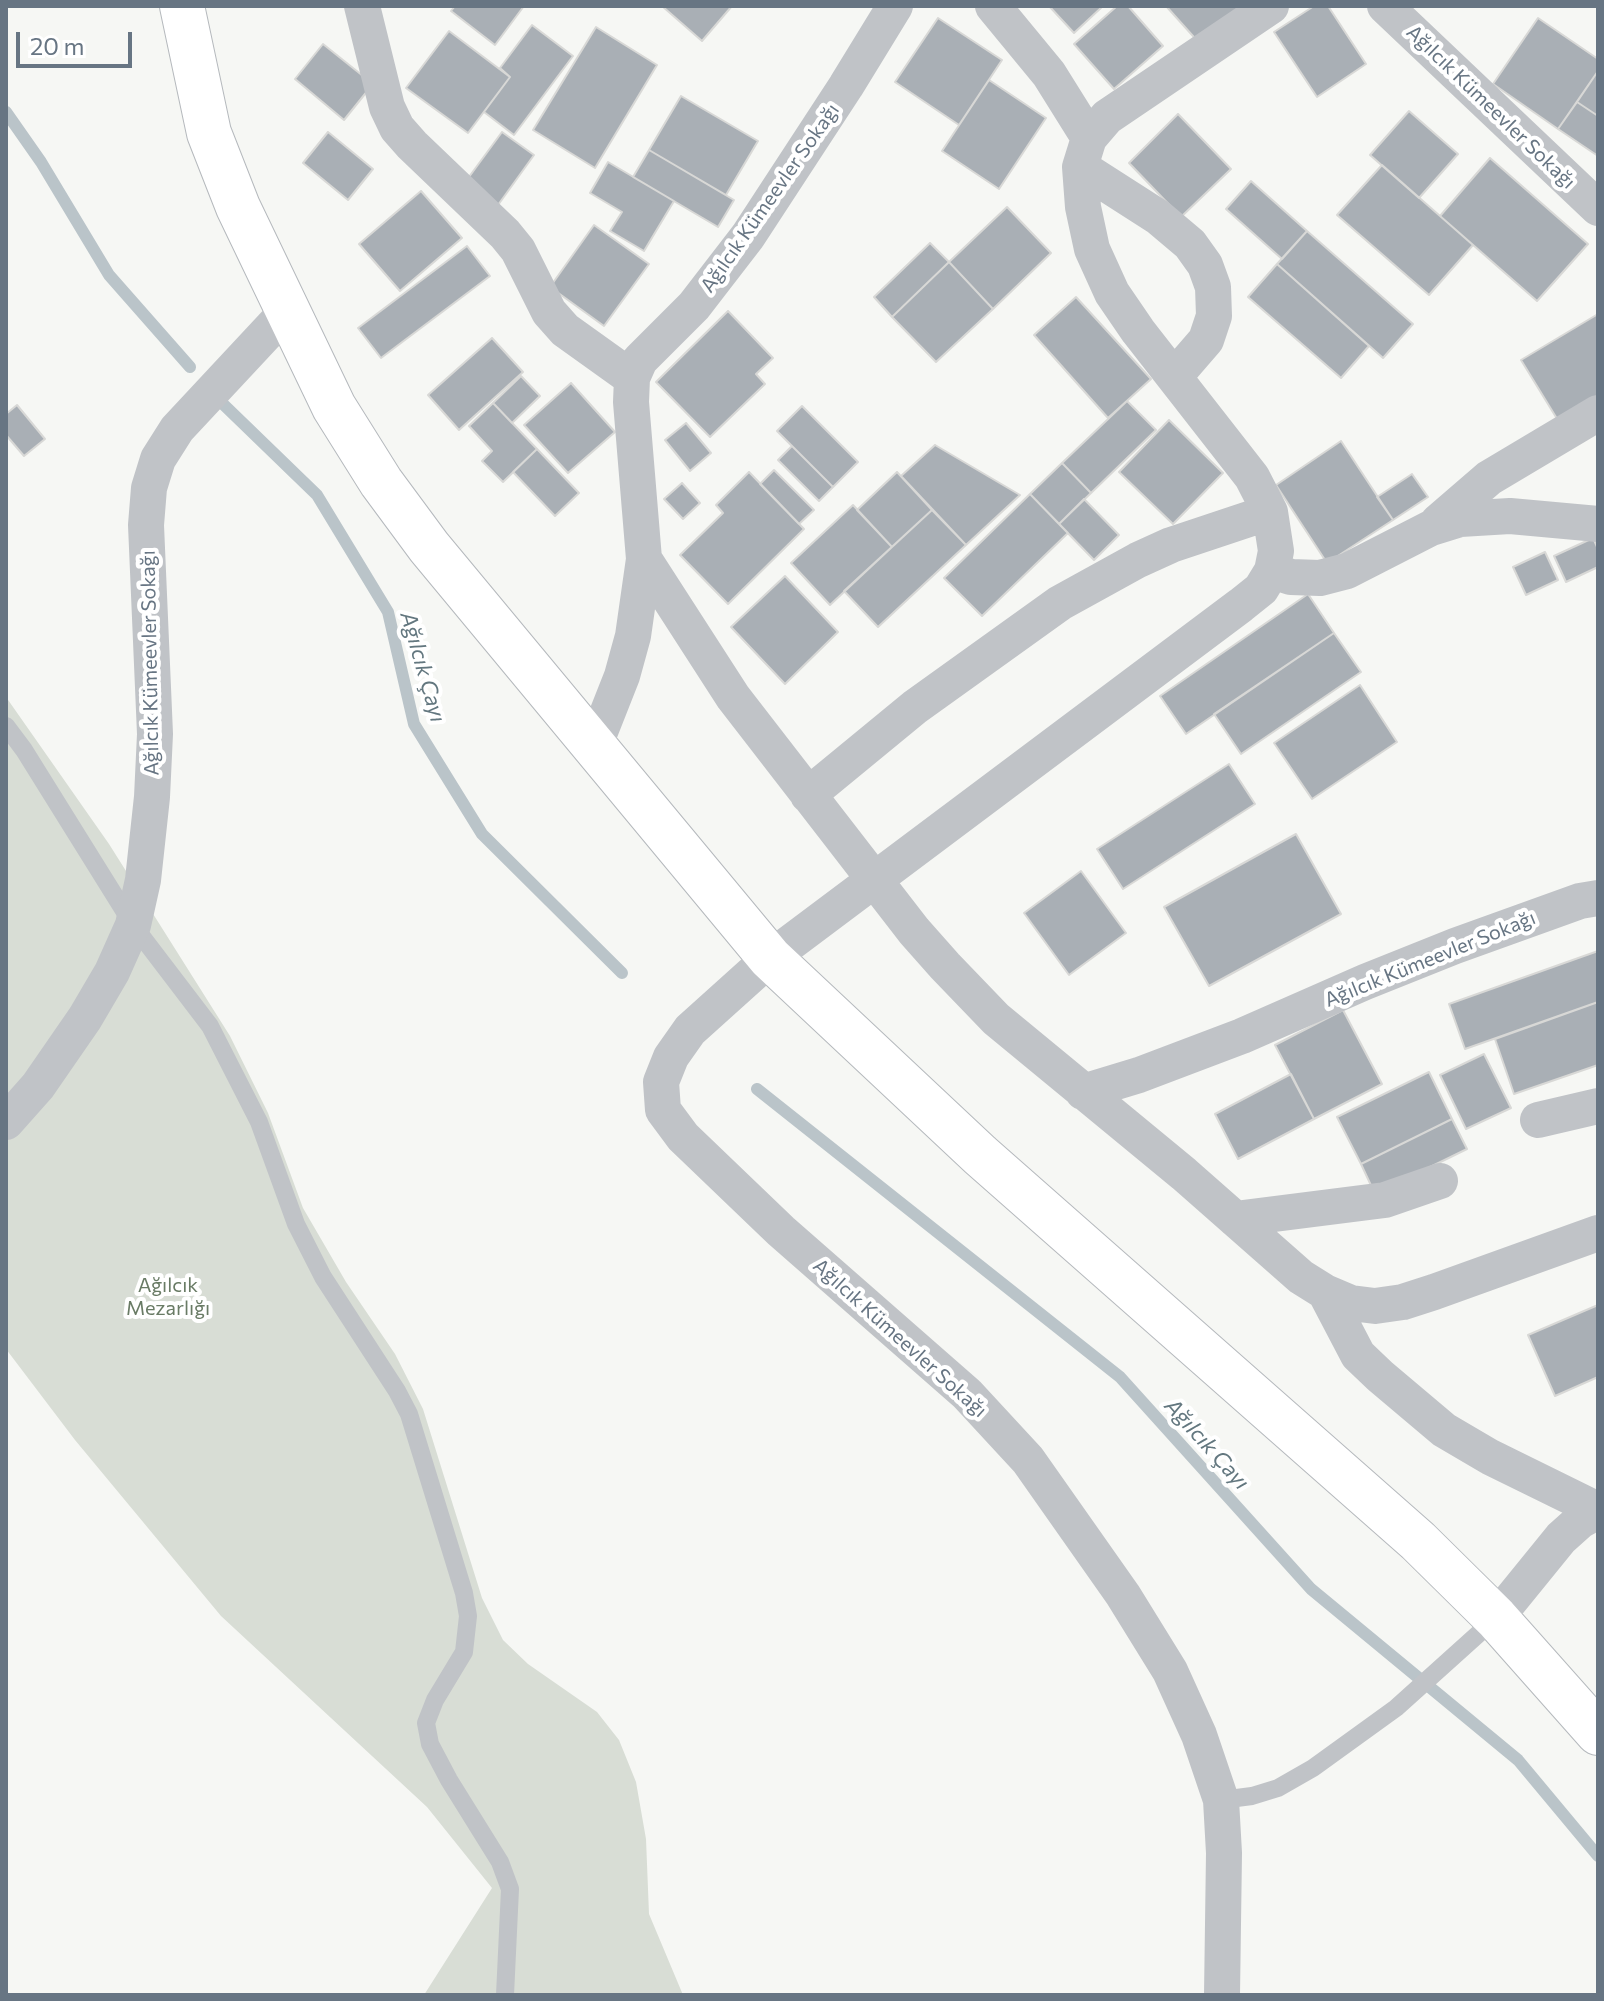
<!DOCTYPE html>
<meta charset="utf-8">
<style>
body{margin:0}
#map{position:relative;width:1604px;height:2001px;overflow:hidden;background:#f6f7f4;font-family:Commissioner,sans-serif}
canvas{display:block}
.frame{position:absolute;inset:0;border:8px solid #677583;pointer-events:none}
.scale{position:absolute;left:16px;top:32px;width:116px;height:36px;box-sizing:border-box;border:4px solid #677583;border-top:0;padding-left:10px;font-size:24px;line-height:28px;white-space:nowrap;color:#677583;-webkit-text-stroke:6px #fff;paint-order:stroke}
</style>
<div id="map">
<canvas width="1604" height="2001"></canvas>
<div class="frame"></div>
<div class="scale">20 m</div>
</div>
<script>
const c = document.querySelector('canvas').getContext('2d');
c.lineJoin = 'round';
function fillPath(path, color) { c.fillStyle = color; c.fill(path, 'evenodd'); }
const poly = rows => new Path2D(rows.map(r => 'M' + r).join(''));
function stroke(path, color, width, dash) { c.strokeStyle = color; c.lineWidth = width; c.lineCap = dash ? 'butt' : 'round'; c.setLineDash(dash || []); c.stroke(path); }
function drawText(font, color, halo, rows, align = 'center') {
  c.font = font + ' Commissioner,sans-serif'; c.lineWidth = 8; c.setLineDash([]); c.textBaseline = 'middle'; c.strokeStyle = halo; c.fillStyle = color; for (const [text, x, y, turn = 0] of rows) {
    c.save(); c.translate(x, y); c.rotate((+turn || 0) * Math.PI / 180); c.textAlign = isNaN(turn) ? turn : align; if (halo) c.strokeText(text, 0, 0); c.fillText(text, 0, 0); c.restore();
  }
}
const green = poly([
 [6,697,109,844,230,1036,268,1113,303,1208,346,1282,395,1354,423,1409,482,1598,503,1640,528,1664,597,1712,619,1740,636,1782,646,1839,649,1914,683,1995,424,1995,492,1888,427,1807,221,1616,75,1440,6,1349]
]);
const stream = poly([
 [6,112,41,162,109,275,190,367],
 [223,404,317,495,388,612,414,724,482,834,622,973],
 [757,1089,1120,1377,1311,1589,1518,1760,1598,1856]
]);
const building = poly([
 [455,6,524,6,495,45,451,11,455,6],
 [662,6,732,6,702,41,662,6],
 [1049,6,1103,6,1074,33,1049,6],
 [1117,6,1128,6,1163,46,1114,89,1074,44,1117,6],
 [1166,6,1243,6,1201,45,1166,6],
 [1314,6,1328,6,1366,64,1317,97,1274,32,1314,6],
 [938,18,1002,60,959,125,895,82,938,18],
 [1538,18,1598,59,1598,71,1558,129,1493,84,1538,18],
 [532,25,573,56,514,135,484,112,510,77,500,68,532,25],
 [596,27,657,65,595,168,533,130,596,27],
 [449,31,510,77,468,133,406,88,449,31],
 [323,44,373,84,344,120,295,79,323,44],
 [1598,71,1598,116,1577,102,1598,71],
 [989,80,1046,118,999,189,942,151,989,80],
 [681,96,758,141,726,195,649,150,681,96],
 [1577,102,1598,116,1598,156,1558,129,1577,102],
 [1409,111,1458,154,1419,198,1370,155,1409,111],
 [1178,114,1231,169,1181,217,1129,163,1178,114],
 [328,132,373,169,348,200,303,163,328,132],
 [502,132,534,155,498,205,466,181,502,132],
 [649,150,734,200,718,227,633,177,649,150],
 [1490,158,1588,244,1537,301,1440,216,1490,158],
 [608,162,674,201,644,251,610,231,622,212,590,193,608,162],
 [1382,165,1473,245,1429,295,1337,215,1382,165],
 [1251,181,1307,231,1282,259,1226,209,1251,181],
 [421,191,462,238,400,291,359,244,421,191],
 [1007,207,1051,253,993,309,949,262,1007,207],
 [594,225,649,264,604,326,550,287,594,225],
 [1307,231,1413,324,1383,358,1277,264,1307,231],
 [930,243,949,262,892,317,874,297,930,243],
 [467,246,490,276,381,358,358,328,467,246],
 [949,262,993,309,936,362,892,317,949,262],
 [1277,264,1369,346,1341,378,1248,297,1277,264],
 [1076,297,1151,379,1108,418,1034,335,1076,297],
 [728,311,773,358,756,374,765,384,710,437,656,382,728,311],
 [1598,314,1598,398,1559,422,1521,360,1598,314],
 [492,338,523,372,459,430,428,395,492,338],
 [521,376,540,396,512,423,493,403,521,376],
 [571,383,615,432,568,473,524,425,571,383],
 [1127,401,1156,430,1091,493,1062,463,1127,401],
 [493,403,537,449,503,482,482,461,492,451,469,426,493,403],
 [17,405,45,439,24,456,6,435,6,414,17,405],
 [802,406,858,462,833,487,777,431,802,406],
 [1169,420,1223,473,1173,524,1119,472,1169,420],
 [686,423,711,453,690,471,665,440,686,423],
 [1341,441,1393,520,1327,563,1276,485,1341,441],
 [935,445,1020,495,966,545,901,476,935,445],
 [792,446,833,487,819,501,778,460,792,446],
 [537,449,579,493,555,516,513,472,537,449],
 [1062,463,1091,493,1059,524,1030,494,1062,463],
 [774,470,814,510,799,524,760,484,774,470],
 [749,472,804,529,728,604,680,555,723,513,716,505,749,472],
 [897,472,932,510,892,547,857,510,897,472],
 [1412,474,1428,497,1393,520,1377,497,1412,474],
 [682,483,700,503,683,519,664,499,682,483],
 [1030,494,1068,533,982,616,944,578,1030,494],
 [1084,499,1119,535,1094,560,1059,524,1084,499],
 [853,505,892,547,830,605,791,563,853,505],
 [932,510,966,545,878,627,844,591,932,510],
 [1593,538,1598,549,1598,567,1566,582,1554,556,1593,538],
 [1545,552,1558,580,1526,595,1513,567,1545,552],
 [785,576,838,632,785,684,731,627,785,576],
 [1308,594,1334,633,1186,734,1160,696,1308,594],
 [1334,633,1361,672,1241,754,1214,714,1334,633],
 [1360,685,1397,742,1312,799,1274,743,1360,685],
 [1229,764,1255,804,1123,889,1097,849,1229,764],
 [1296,834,1341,914,1209,986,1164,907,1296,834],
 [1081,871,1126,933,1069,975,1024,913,1081,871],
 [1598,951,1598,1002,1465,1049,1449,1004,1598,951],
 [1598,1002,1598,1065,1514,1094,1495,1039,1598,1002],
 [1343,1010,1382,1084,1314,1119,1275,1045,1343,1010],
 [1484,1054,1511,1108,1466,1129,1440,1075,1484,1054],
 [1429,1072,1452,1119,1361,1164,1337,1117,1429,1072],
 [1291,1074,1314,1119,1238,1159,1215,1114,1291,1074],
 [1452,1119,1467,1149,1375,1194,1361,1164,1452,1119],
 [1598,1305,1598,1377,1555,1396,1528,1335,1598,1305]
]);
const service = poly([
 [6,726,24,750,133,925,210,1026,259,1122,296,1224,323,1277,397,1391,409,1414,464,1593,468,1616,464,1652,435,1700,426,1723,430,1744,449,1780,500,1862,510,1889,505,1995],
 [1221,1800,1252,1796,1278,1788,1313,1768,1396,1708,1496,1618]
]);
const minor = poly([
 [362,6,387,107,397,128,412,145,505,234,518,250,549,312,565,330,632,378],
 [993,6,1049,74,1089,138],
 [1385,6,1598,208],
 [1080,167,1158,217,1190,244,1205,265,1213,287,1214,316,1206,340,1174,377],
 [1438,522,1489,478,1598,413],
 [644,559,733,697,914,931,945,966,996,1019,1184,1174,1301,1277,1325,1292,1351,1303,1375,1306,1403,1302,1434,1292,1598,1233],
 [1272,571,1291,577,1320,578,1347,571,1431,528,1460,519,1510,516,1598,524],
 [594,747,622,676,633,636,644,559,631,402,632,378,640,360,694,306,748,236,846,86,895,6],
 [808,795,915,707,1060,603,1138,560,1171,545,1270,512],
 [1083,1092,1139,1075,1242,1036,1365,982,1455,946,1580,901,1598,898],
 [1538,1120,1598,1106],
 [6,1122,38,1086,85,1018,112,972,133,925,143,880,152,797,155,734,146,525,149,488,158,459,177,429,288,310],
 [1235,1219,1385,1200,1440,1181],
 [1325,1292,1358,1355,1380,1376,1444,1430,1490,1457,1598,1510],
 [1496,1618,1561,1538,1580,1521,1598,1511],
 [1222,1995,1224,1853,1221,1800,1199,1735,1170,1671,1123,1595,1028,1460,967,1394,781,1231,683,1137,663,1110,661,1082,671,1057,690,1030,770,958,1241,605,1261,589,1272,571,1276,551,1270,512,1252,477,1138,331,1112,293,1092,249,1083,207,1080,167,1089,138,1107,117,1271,6]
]);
const secondary = poly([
 [182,6,209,133,238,207,334,407,381,482,429,547,770,958,980,1155,1418,1541,1496,1618,1598,1733]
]);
const streetNames = [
 ["Ağılcık Kümeevler Sokağı",1491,107,44],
 ["Ağılcık Kümeevler Sokağı",770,198,-55],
 ["Ağılcık Kümeevler Sokağı",150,663,-91],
 ["Ağılcık Kümeevler Sokağı",1430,959,-22],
 ["Ağılcık Kümeevler Sokağı",900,1338,42]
];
const parkNames = [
 ["Ağılcık",168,1285],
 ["Mezarlığı",168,1308]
];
const waterNames = [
 ["Ağılcık Çayı",423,667,74],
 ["Ağılcık Çayı",1207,1444,48]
];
fillPath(green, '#d8ddd5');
stroke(stream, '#bac4c9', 12);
fillPath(building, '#a9afb5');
stroke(building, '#d8d8d6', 2);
stroke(secondary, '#b5b9bd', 46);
stroke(service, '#c0c3c7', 18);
stroke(minor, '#c0c3c7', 36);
stroke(secondary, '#fff', 44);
drawText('20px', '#677583', '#fff', streetNames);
drawText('20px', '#697b65', '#fff', parkNames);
drawText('italic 22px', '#63777f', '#fff', waterNames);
</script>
